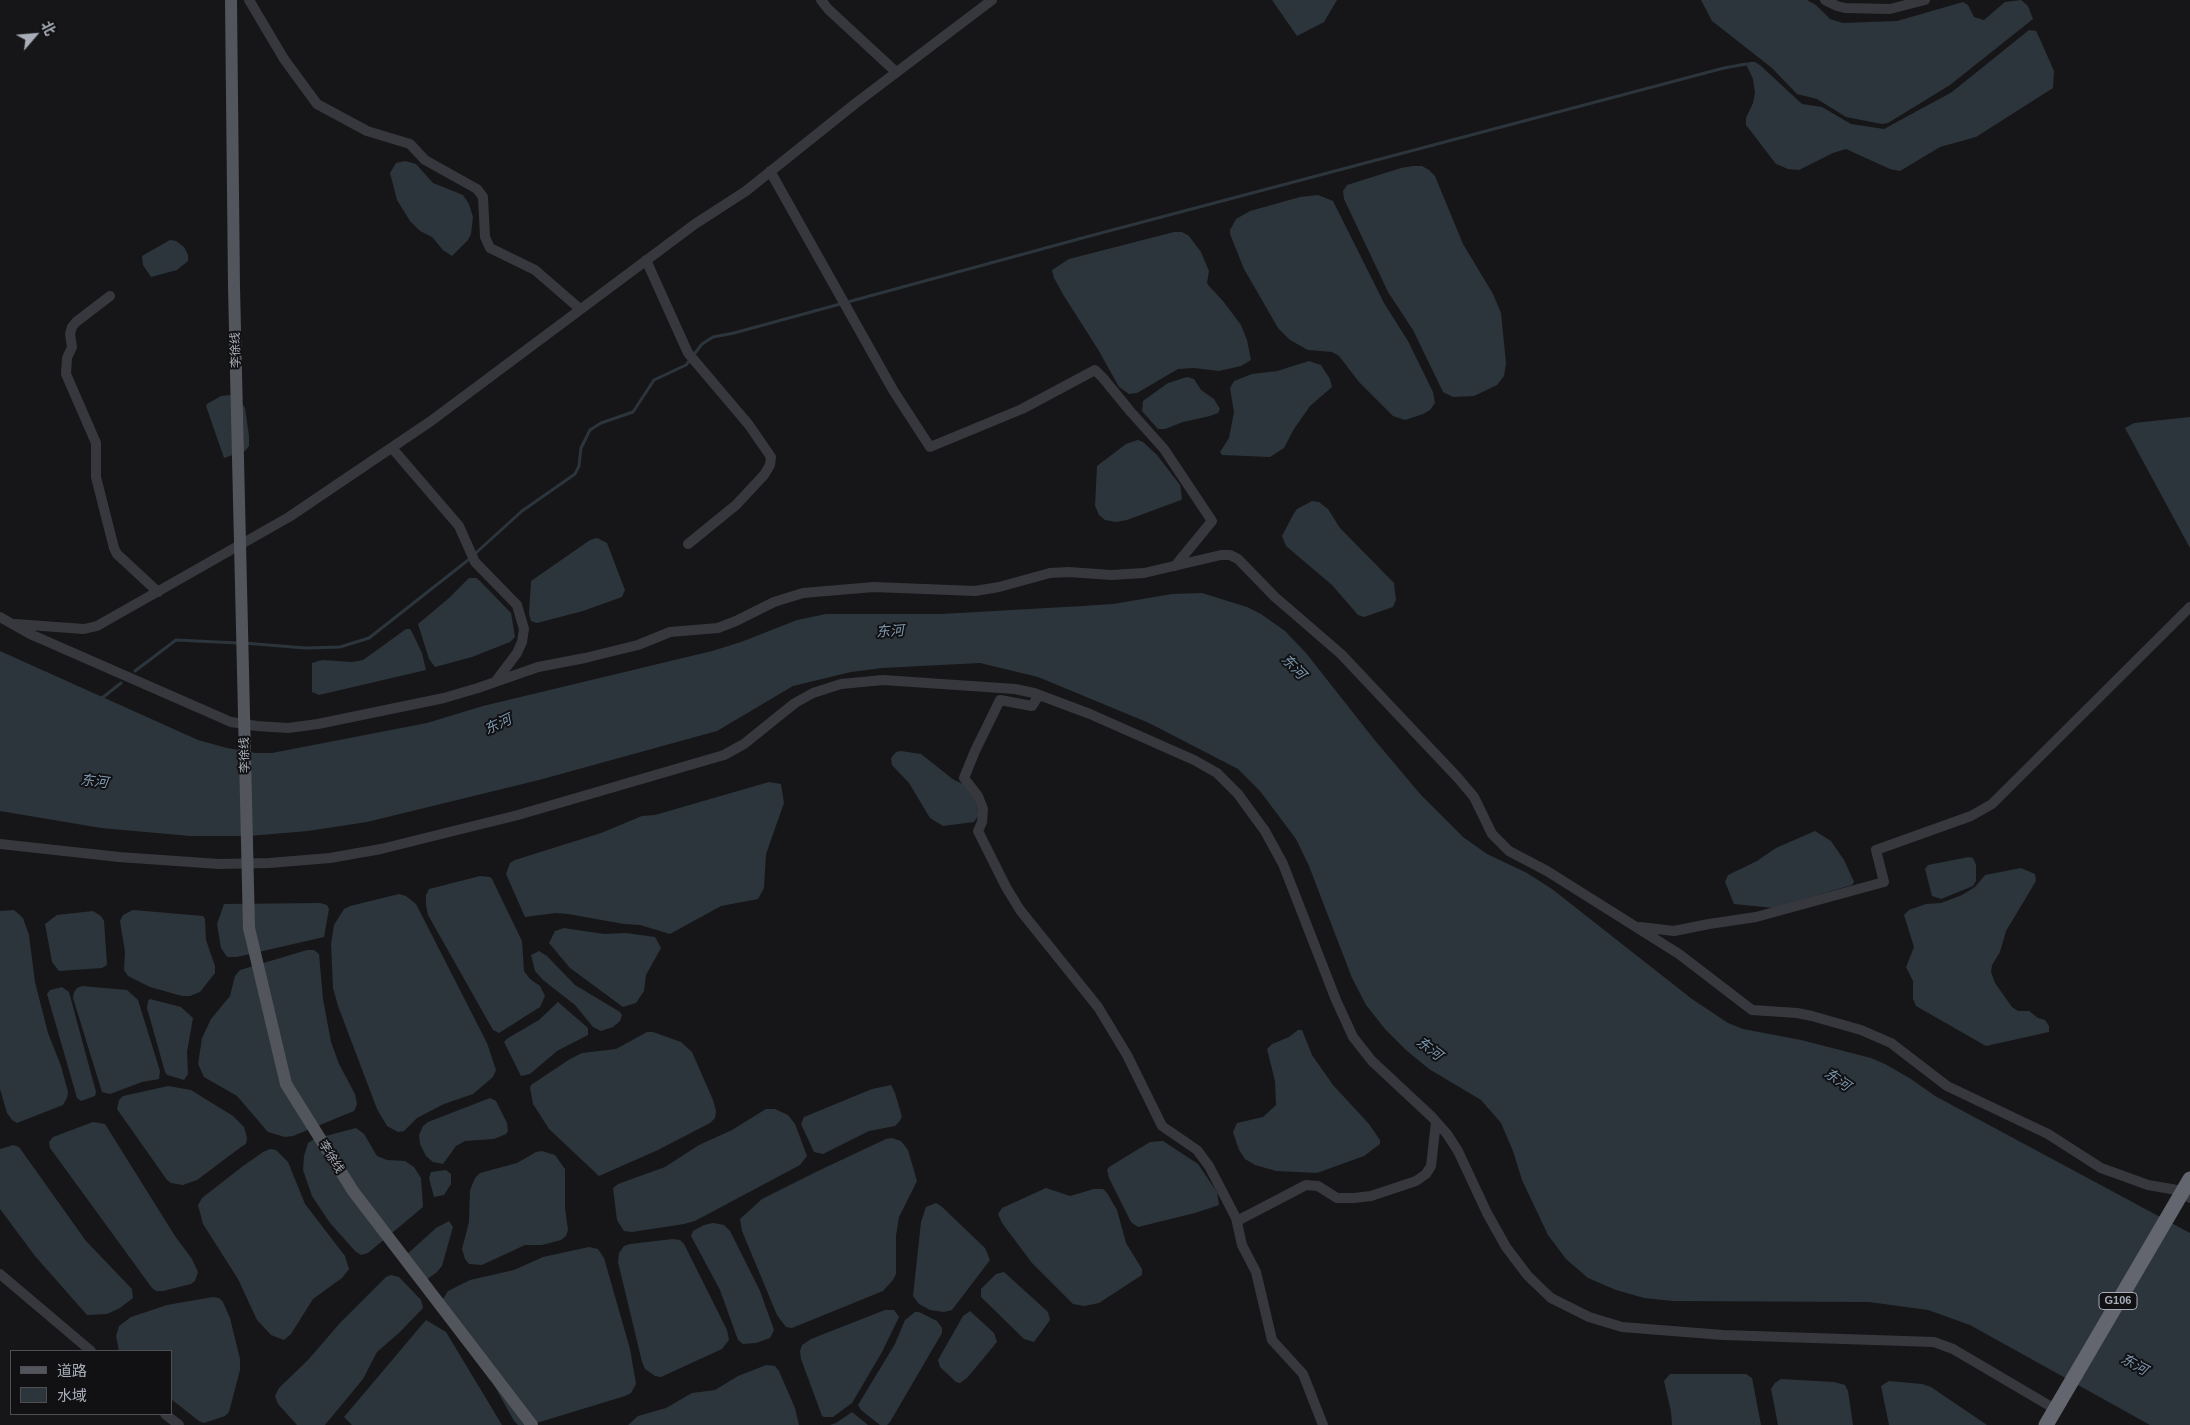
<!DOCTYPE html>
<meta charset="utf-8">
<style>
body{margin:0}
#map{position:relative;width:2190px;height:1425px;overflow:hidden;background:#161618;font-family:Arial,"Noto Sans SC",sans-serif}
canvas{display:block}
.legend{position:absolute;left:10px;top:1350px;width:162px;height:65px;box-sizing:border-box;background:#111113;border:1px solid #4d4f55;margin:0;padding:6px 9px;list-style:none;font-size:15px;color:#a8adb8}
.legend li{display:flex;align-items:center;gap:10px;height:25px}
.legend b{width:25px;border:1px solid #4d4f55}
.north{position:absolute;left:10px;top:10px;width:50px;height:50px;-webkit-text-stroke:4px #111113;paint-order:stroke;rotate:63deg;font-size:14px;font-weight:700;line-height:20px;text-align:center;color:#a8adb8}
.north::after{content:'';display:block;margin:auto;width:18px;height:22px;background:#a8adb8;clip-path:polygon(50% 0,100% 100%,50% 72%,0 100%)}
</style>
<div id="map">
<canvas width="2190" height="1425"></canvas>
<ul class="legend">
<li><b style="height:6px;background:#53555c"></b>道路</li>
<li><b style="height:14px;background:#2c353c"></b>水域</li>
</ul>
<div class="north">北</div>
</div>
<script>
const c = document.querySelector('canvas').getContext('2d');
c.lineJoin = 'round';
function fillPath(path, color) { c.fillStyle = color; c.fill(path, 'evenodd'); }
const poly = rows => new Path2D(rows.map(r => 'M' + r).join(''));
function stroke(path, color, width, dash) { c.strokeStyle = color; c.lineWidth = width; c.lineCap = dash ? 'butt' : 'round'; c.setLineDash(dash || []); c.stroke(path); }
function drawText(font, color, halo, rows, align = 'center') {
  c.font = font + ' Arial,"Noto Sans SC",sans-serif'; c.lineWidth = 4; c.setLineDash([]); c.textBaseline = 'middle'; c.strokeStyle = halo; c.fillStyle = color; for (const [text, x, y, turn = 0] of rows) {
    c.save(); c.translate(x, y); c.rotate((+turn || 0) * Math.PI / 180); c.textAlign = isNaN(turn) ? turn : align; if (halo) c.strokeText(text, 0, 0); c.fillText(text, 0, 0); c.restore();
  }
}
const water = poly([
 [1272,0,1337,0,1324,22,1297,36],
 [1701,0,1807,0,1816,5,1830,19,1843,23,1897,21,1963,2,1968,5,1974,17,1984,20,2005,2,2021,0,2028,6,2033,19,1950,85,1888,123,1882,124,1846,117,1817,99,1797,94,1772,68,1712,21],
 [2029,30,2036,31,2039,37,2054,71,2053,88,1976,137,1940,147,1900,171,1890,169,1846,149,1833,153,1799,170,1788,169,1776,164,1746,125,1746,118,1753,103,1755,93,1753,79,1746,64,1749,62,1755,62,1761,66,1802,104,1822,107,1851,124,1884,129,1952,92],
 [405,161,416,164,433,183,463,195,469,204,473,217,471,234,468,240,452,256,443,250,432,237,420,231,410,221,397,200,390,173,396,163],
 [1413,166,1422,166,1429,170,1435,176,1463,244,1493,294,1501,313,1506,363,1504,376,1497,385,1474,396,1453,397,1443,392,1413,330,1388,292,1344,199,1343,191,1347,185,1401,168],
 [1318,195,1333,201,1384,303,1408,341,1433,392,1435,403,1430,410,1423,414,1405,420,1393,416,1359,382,1339,356,1332,352,1308,350,1290,340,1278,328,1244,269,1230,234,1230,230,1236,219,1250,211,1300,197],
 [1174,232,1182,232,1189,236,1201,252,1209,271,1207,283,1209,286,1223,301,1241,325,1247,340,1251,360,1241,366,1219,371,1194,368,1178,369,1137,393,1129,394,1119,387,1099,351,1064,296,1054,278,1052,270,1069,259],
 [170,240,176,241,184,247,188,255,188,261,177,270,151,277,143,265,142,256],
 [1309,361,1321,365,1330,379,1332,387,1310,406,1294,429,1284,448,1270,457,1222,455,1220,452,1229,438,1234,412,1230,388,1234,381,1252,374,1277,371],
 [1187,377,1194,379,1201,390,1214,399,1220,409,1218,413,1210,416,1183,422,1165,429,1158,429,1142,411,1143,401,1168,383],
 [230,395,242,403,245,408,249,436,249,446,245,451,224,458,206,406,207,404,221,396],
 [2190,417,2190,548,2125,428,2134,423],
 [1138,440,1143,442,1157,455,1180,485,1182,498,1181,500,1127,520,1116,522,1105,520,1099,515,1095,506,1097,466,1126,444],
 [1312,501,1319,502,1328,509,1340,528,1394,583,1396,600,1393,607,1364,617,1358,615,1332,585,1286,546,1282,536,1293,515,1297,509],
 [597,538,607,543,625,590,622,597,583,611,537,623,531,621,529,614,531,581,590,540],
 [469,578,476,578,479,580,511,613,515,637,510,642,472,657,435,667,429,659,418,624,449,598],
 [1202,593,1247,607,1261,614,1285,631,1306,653,1373,738,1421,795,1463,837,1487,854,1527,873,1552,889,1692,999,1728,1023,1743,1029,1801,1040,1871,1058,1885,1064,1911,1079,1935,1096,2190,1233,2190,1425,2150,1425,1970,1325,1928,1310,1869,1302,1673,1301,1644,1298,1616,1290,1588,1278,1566,1259,1548,1235,1522,1180,1513,1151,1501,1123,1481,1100,1429,1069,1406,1050,1385,1029,1366,1005,1352,978,1309,866,1296,839,1260,791,1238,769,1149,723,1038,677,980,663,882,668,851,672,793,686,717,731,539,780,367,822,308,831,249,836,190,836,101,828,0,811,0,651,198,740,227,748,256,753,272,753,427,723,483,706,712,651,741,642,797,620,826,614,941,614,1083,606,1113,604,1172,594],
 [406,629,410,629,412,632,422,653,426,670,319,695,312,692,312,663,322,660,352,662,363,660],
 [901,751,921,754,954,780,963,784,974,798,978,811,978,816,974,822,943,826,930,818,909,783,892,765,891,758,896,752],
 [769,782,781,784,784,803,766,854,764,888,758,899,721,906,670,934,640,925,624,924,568,914,556,913,525,917,506,874,510,863,515,860,601,833,642,816,655,815],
 [1815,831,1831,841,1844,860,1854,882,1852,885,1774,908,1734,904,1725,882,1728,875,1757,861,1776,848],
 [1969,857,1973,858,1976,865,1976,881,1973,886,1941,899,1932,896,1925,869,1928,865],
 [2021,868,2035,874,2036,881,2006,931,2000,952,1992,965,1991,972,1995,983,2012,1007,2018,1011,2029,1011,2038,1018,2045,1020,2049,1026,2049,1032,1986,1046,1916,1006,1913,999,1913,981,1906,967,1914,947,1904,915,1909,910,1926,904,1941,903,1962,895,1975,887,1985,875],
 [480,876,490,877,492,879,522,941,524,971,530,979,540,986,545,996,540,1007,499,1033,493,1030,428,915,426,905,426,895,429,889],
 [399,894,406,896,416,904,487,1043,496,1070,493,1077,473,1094,444,1104,417,1118,404,1131,398,1132,387,1126,377,1109,338,1006,333,988,331,944,334,925,344,909,350,906],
 [320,903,327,905,329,909,324,937,237,957,227,957,221,948,217,924,224,904],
 [14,910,23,918,29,935,35,982,48,1033,61,1066,68,1092,67,1098,63,1105,17,1123,12,1120,7,1113,0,1089,0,911],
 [133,910,203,916,205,919,206,940,215,966,215,973,200,992,190,996,182,996,150,987,128,976,124,970,125,952,120,921,123,915],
 [93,911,101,916,104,921,107,965,102,968,59,971,52,962,45,924,57,915],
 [564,928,604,934,626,933,655,937,661,948,646,975,644,991,636,1003,623,1007,570,968,549,943,555,931],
 [307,950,314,950,319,954,323,999,331,1042,339,1064,355,1094,357,1104,354,1111,293,1136,285,1137,268,1132,237,1096,204,1077,198,1064,202,1038,211,1019,230,996,235,976,240,970],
 [539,951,547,956,575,985,620,1012,622,1015,620,1021,613,1027,601,1031,593,1027,575,1005,543,980,535,971,531,955],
 [82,986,127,990,138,1000,160,1071,159,1079,142,1082,110,1094,102,1092,73,998,74,992,77,988],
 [62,987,69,992,96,1092,95,1096,81,1101,77,1098,47,994,50,990],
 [150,999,181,1007,193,1018,187,1052,188,1074,184,1080,167,1075,165,1072,147,1008,148,1001],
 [558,1002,588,1028,588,1035,557,1051,530,1074,521,1076,504,1042,508,1038,539,1020],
 [1298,1030,1302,1030,1312,1055,1333,1085,1369,1124,1380,1140,1380,1144,1364,1156,1317,1173,1276,1171,1255,1165,1245,1159,1239,1150,1233,1132,1237,1123,1263,1117,1276,1105,1275,1081,1267,1049,1272,1044,1289,1037],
 [647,1032,653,1032,681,1042,692,1052,713,1100,716,1111,715,1118,710,1123,658,1150,599,1176,549,1129,533,1104,530,1088,531,1085,570,1059,582,1053,616,1049],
 [891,1085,895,1093,902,1117,899,1122,895,1126,869,1131,823,1154,814,1152,801,1124,804,1117,872,1089],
 [168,1086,191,1090,233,1116,244,1127,247,1138,246,1144,241,1147,197,1180,183,1185,171,1183,167,1180,117,1109,119,1100,123,1096],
 [490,1098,496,1101,507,1123,508,1131,506,1134,494,1139,465,1141,456,1146,443,1164,433,1162,426,1156,420,1144,419,1135,423,1126,428,1122],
 [766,1109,775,1109,788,1115,795,1124,807,1156,800,1165,695,1221,684,1224,632,1232,624,1231,617,1220,613,1188,618,1184,665,1167,699,1145,732,1130],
 [93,1122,105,1124,175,1236,192,1259,198,1272,195,1281,191,1284,163,1291,156,1291,152,1288,50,1148,49,1142,53,1137],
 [356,1128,364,1134,377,1156,387,1160,405,1161,414,1167,421,1178,423,1207,368,1253,361,1255,355,1251,330,1223,312,1196,303,1170,304,1156,308,1143,314,1139],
 [892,1138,901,1141,908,1150,917,1181,899,1217,896,1236,896,1274,893,1280,883,1291,792,1328,786,1327,777,1315,742,1231,740,1219,762,1199,820,1170,886,1139],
 [1163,1141,1198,1164,1217,1192,1219,1205,1195,1213,1138,1227,1131,1222,1109,1178,1107,1170,1109,1167,1150,1142],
 [13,1145,19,1147,86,1241,132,1289,133,1298,120,1308,107,1314,87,1315,35,1256,0,1209,0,1149],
 [270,1149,276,1150,288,1162,305,1204,345,1256,349,1269,342,1278,313,1299,291,1334,284,1340,271,1335,257,1320,238,1279,203,1224,198,1205,202,1198,243,1166,263,1152],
 [542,1151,555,1155,565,1169,565,1208,568,1230,566,1236,561,1240,542,1245,525,1245,482,1265,469,1264,465,1259,462,1249,469,1222,470,1190,475,1178,480,1173,517,1163,536,1152],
 [446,1170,451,1174,451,1184,444,1195,434,1197,429,1178,431,1172],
 [1046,1188,1070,1196,1094,1189,1103,1189,1107,1193,1117,1210,1126,1243,1142,1269,1142,1275,1099,1303,1084,1306,1073,1304,1032,1263,1002,1223,998,1214,1002,1208],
 [936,1203,941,1206,985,1248,990,1260,952,1310,944,1312,930,1310,919,1304,913,1296,921,1222,926,1207],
 [449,1221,453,1227,442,1266,437,1272,426,1280,404,1257,436,1228],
 [713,1223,724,1225,730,1231,760,1291,774,1330,770,1338,756,1343,743,1344,738,1340,720,1290,691,1236,693,1231,704,1225],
 [673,1239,680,1240,684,1244,727,1330,729,1340,722,1349,661,1377,655,1376,645,1369,642,1362,618,1262,619,1253,624,1246,630,1244],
 [589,1247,598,1249,604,1258,630,1349,636,1384,631,1393,625,1396,530,1425,518,1425,514,1421,483,1365,441,1302,448,1291,470,1280,514,1270,543,1257],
 [1004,1272,1048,1312,1050,1320,1034,1342,1024,1339,981,1297,981,1289,996,1274],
 [391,1275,399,1277,421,1300,423,1308,400,1332,377,1352,363,1379,325,1425,297,1425,278,1404,275,1396,279,1388,308,1360,340,1323,386,1277],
 [213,1297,219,1298,223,1302,230,1318,240,1359,240,1370,229,1412,225,1416,204,1423,199,1421,171,1399,171,1351,119,1351,116,1336,119,1326,131,1317,167,1305],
 [885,1310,894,1310,899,1317,882,1352,852,1403,833,1417,824,1417,822,1416,801,1359,800,1351,802,1345,811,1339],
 [970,1311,994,1333,997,1342,967,1378,960,1383,956,1382,940,1367,938,1360,963,1316],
 [915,1312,919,1312,937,1321,942,1328,942,1333,890,1422,887,1425,880,1425,861,1410,858,1405,895,1344,905,1320],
 [426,1320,446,1332,502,1425,352,1425,344,1417],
 [766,1365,775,1366,779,1371,795,1408,799,1425,628,1425,638,1416,666,1408,692,1393,715,1390,738,1376],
 [1670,1374,1746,1374,1752,1378,1761,1425,1672,1425,1671,1412,1664,1381],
 [1781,1379,1834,1382,1845,1385,1848,1391,1853,1425,1778,1425,1771,1389,1775,1383],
 [1889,1381,1922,1384,1931,1387,1987,1425,1889,1425,1881,1386],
 [852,1412,868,1425,830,1425,836,1423]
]);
const stream = poly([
 [244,643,305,648,340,647,369,638,467,561,522,511,575,474,579,466,581,448,590,430,601,423,633,412,654,380,686,365,702,344,713,337,734,333,1086,237,1724,68,1746,64],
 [135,671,176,640,238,643],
 [102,698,121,683]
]);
const minor = poly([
 [249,0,284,59,317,104,367,131,410,144,425,160,477,189,483,197,485,237,490,248,535,270,580,309],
 [821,0,828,9,896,72],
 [1825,0,1837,6,1845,8,1890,9,1925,0],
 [770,171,893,390,930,447,1022,409,1095,370,1103,378,1130,411,1164,449,1212,521,1175,566],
 [646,260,688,353,749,425,771,457,770,465,764,475,736,505,688,544],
 [110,296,76,322,72,327,70,334,72,347,67,358,66,374,96,443,96,477,114,548,117,554,158,592],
 [392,448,459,526,475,562,517,605,524,629,522,642,517,653,496,681],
 [0,617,30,634,231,722,257,726,288,728,318,724,444,698,478,688,538,667,585,658,638,645,670,632,718,628,736,621,774,602,803,593,874,587,975,591,999,587,1050,573,1069,572,1111,575,1144,573,1221,555,1230,555,1238,559,1275,597,1341,654,1458,778,1474,797,1492,834,1509,851,1547,871,1679,954,1752,1010,1797,1013,1812,1016,1861,1030,1891,1043,1947,1086,2048,1134,2101,1168,2148,1185,2183,1191,2190,1198],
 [15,624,84,629,97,626,289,517,431,421,695,224,746,191,856,103,992,0],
 [1039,695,1032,706,1000,700,975,751,964,778,978,796,983,809,982,822,978,831,1006,887,1020,910,1098,1007,1127,1055,1162,1126,1197,1150,1209,1166,1236,1218,1242,1245,1256,1272,1272,1340,1303,1374,1323,1425],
 [0,844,119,857,219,864,269,863,330,858,381,849,518,815,724,755,744,744,795,703,813,693,841,684,883,680,1015,689,1034,693,1090,714,1194,760,1217,773,1238,794,1265,831,1283,864,1336,1000,1353,1037,1372,1061,1432,1117,1447,1134,1458,1151,1487,1213,1506,1247,1528,1276,1551,1298,1589,1317,1622,1327,1723,1335,1934,1342,1953,1349,2055,1409],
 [1640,927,1674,931,1709,924,1756,917,1884,882,1876,850,1971,816,1992,804,2190,607],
 [1237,1221,1306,1185,1318,1186,1337,1198,1354,1198,1371,1196,1416,1181,1426,1174,1431,1166,1436,1122],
 [0,1274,91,1351],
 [165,1414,179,1425]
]);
const major = poly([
 [231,0,234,287,249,928,286,1084,353,1191,532,1425]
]);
const highway = poly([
 [2046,1425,2190,1179]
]);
const shields = [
 [2118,1301,38]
];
const shieldNames = [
 ["G106",2118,1301]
];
const streetNames = [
 ["李徐线",236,350,-91],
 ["李徐线",245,755,-91],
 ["李徐线",331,1157,58]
];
const waterNames = [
 ["东河",890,632,-4],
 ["东河",1293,667,46],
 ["东河",498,725,-25],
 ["东河",94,782,7],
 ["东河",1429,1049,38],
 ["东河",1837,1080,35],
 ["东河",2134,1365,29]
];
fillPath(water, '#2c353c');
stroke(stream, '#2c353c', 3);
stroke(minor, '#37383d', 10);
stroke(major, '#53555c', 12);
stroke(highway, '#63666e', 15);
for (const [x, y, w] of shields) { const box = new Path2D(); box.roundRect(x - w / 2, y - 8.5, w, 17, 4); c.fillStyle = '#111113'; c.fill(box); stroke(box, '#a8adb8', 1); }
drawText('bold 11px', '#a8adb8', null, shieldNames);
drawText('12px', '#a8adb8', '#111113', streetNames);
drawText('italic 14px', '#7f9bb3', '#111113', waterNames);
</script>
